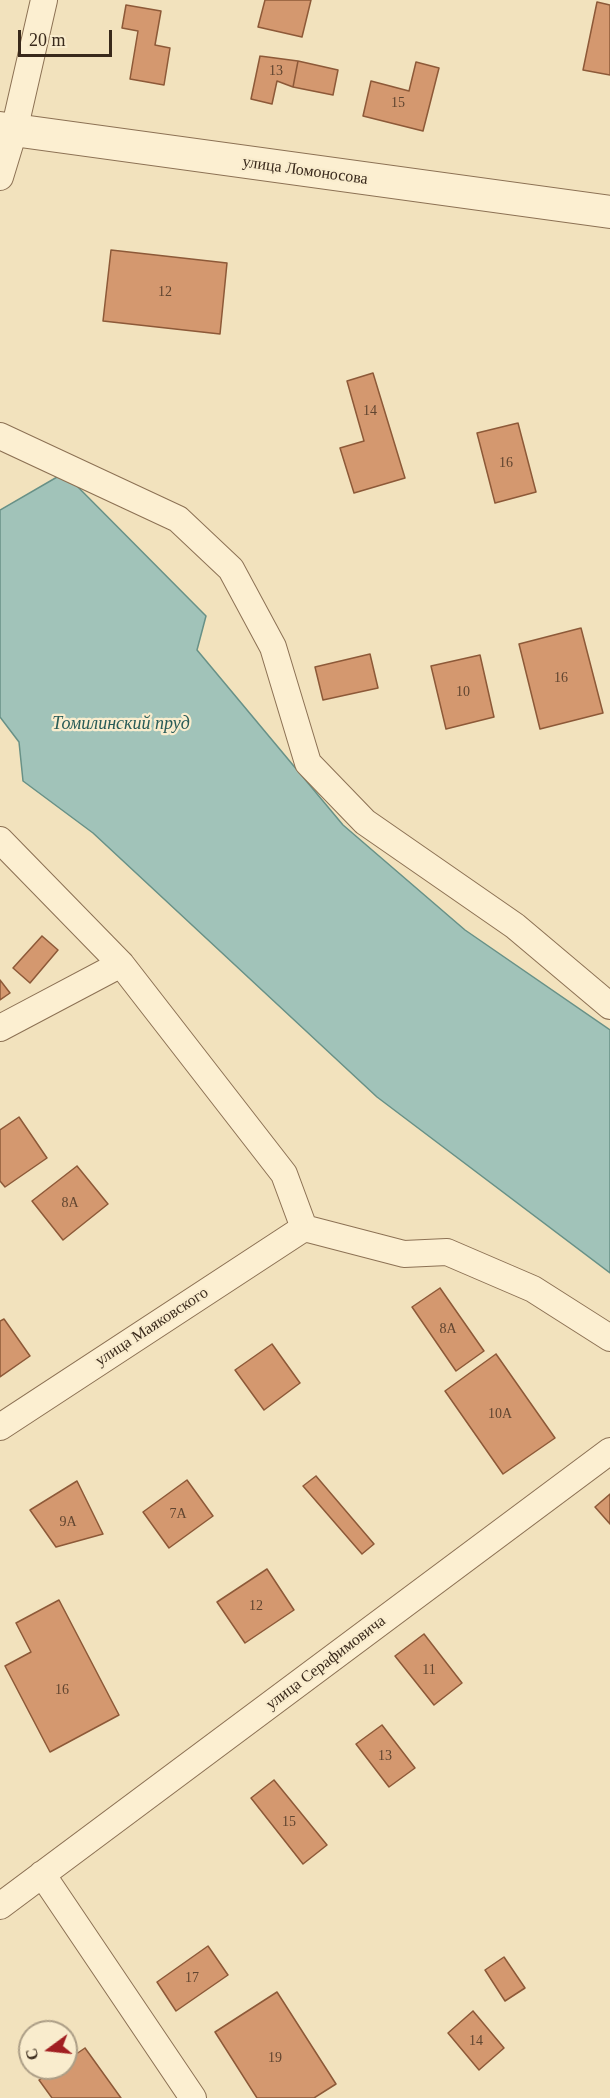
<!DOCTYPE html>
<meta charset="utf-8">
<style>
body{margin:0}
#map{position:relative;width:610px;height:2098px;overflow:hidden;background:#f2e2bd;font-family:Georgia,serif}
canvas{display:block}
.north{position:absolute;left:18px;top:2020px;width:60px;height:60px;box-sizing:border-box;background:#f9eccd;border:2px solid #ac9e86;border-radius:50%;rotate:255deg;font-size:16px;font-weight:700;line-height:24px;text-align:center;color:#39291b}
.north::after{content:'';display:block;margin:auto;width:21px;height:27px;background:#a11e21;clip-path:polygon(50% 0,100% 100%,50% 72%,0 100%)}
.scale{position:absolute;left:18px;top:30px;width:94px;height:27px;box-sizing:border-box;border:3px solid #39291b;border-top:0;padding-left:8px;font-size:18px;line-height:21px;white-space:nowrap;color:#39291b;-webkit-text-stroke:4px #f9eccd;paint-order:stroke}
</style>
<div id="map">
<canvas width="610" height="2098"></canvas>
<div class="north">С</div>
<div class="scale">20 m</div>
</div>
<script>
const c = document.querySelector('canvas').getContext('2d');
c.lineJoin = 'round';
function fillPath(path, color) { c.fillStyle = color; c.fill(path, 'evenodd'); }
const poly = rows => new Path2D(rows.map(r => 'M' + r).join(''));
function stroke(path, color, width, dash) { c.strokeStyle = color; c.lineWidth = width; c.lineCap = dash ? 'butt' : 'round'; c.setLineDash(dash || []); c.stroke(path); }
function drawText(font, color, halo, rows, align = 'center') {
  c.font = font + ' Georgia,serif'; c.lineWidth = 4.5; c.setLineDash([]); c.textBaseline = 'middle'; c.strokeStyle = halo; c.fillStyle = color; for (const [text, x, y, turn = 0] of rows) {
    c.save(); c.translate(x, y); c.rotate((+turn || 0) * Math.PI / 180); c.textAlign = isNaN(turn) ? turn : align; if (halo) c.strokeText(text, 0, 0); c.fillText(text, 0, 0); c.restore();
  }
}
const water = poly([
 [64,473,206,616,197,650,343,825,465,930,610,1030,610,1273,377,1097,93,833,23,781,19,742,0,717,0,510,64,473]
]);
const building = poly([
 [265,0,311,0,302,37,258,27,265,0],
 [597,2,610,5,610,75,583,70,597,2],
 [126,5,161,11,155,45,170,48,164,85,130,79,138,31,122,28,126,5],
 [260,56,298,61,293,87,277,81,272,104,251,99,260,56],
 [298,61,338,70,333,95,293,87,298,61],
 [416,62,439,68,423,131,363,116,371,81,409,91,416,62],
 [111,250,227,263,220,334,103,321,111,250],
 [373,373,405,478,354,493,340,448,364,441,347,381,373,373],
 [518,423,536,492,495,503,477,433,518,423],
 [581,628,603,713,540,729,519,644,581,628],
 [370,654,378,688,323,700,315,667,370,654],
 [480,655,494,717,446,729,431,666,480,655],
 [42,936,58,950,30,983,13,968,42,936],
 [0,980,10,993,0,1000,0,980],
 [19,1117,47,1158,5,1187,0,1181,0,1130,19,1117],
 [77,1166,108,1204,63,1240,32,1201,77,1166],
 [440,1288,484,1351,456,1371,412,1307,440,1288],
 [4,1319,30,1356,0,1377,0,1321,4,1319],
 [272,1344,300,1383,264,1410,235,1370,272,1344],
 [496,1354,555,1438,503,1474,445,1391,496,1354],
 [316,1476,374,1544,362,1554,303,1486,316,1476],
 [187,1480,213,1516,169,1548,143,1512,187,1480],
 [77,1481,103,1534,56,1547,30,1510,77,1481],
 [610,1494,610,1524,595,1507,610,1494],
 [267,1569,294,1610,245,1643,217,1602,267,1569],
 [59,1600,119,1715,50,1752,5,1666,31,1652,16,1623,59,1600],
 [424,1634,462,1683,434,1705,395,1656,424,1634],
 [382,1725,415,1768,389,1787,356,1744,382,1725],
 [274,1780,327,1845,303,1864,251,1798,274,1780],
 [208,1946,228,1975,176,2011,157,1982,208,1946],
 [504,1957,525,1988,505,2001,485,1970,504,1957],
 [277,1992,336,2084,314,2098,257,2098,215,2032,277,1992],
 [473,2011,504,2048,479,2070,448,2033,473,2011],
 [85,2048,121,2098,52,2098,39,2080,56,2068,66,2068,66,2061,85,2048]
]);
const minor = poly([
 [0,177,14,131,44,0],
 [0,436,178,519,231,569,273,647,308,763,365,822,515,926,610,1006],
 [0,840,121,964,284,1174,304,1228],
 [0,1028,121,964],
 [304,1228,404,1254,447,1252,533,1289,610,1338],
 [0,1427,304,1228],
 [42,1874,193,2098],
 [0,1906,610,1451]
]);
const tertiary = poly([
 [0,128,610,212]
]);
const numberNames = [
 ["13",276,71],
 ["15",398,103],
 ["12",165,292],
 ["14",370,411],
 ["16",506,463],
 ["16",561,678],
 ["10",463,692],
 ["8А",70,1203],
 ["8А",448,1329],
 ["10А",500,1414],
 ["7А",178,1514],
 ["9А",68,1522],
 ["12",256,1606],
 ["11",429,1670],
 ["16",62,1690],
 ["13",385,1756],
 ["15",289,1822],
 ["17",192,1978],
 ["14",476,2041],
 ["19",275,2058]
];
const streetNames = [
 ["улица Ломоносова",305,171,8],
 ["улица Маяковского",152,1327,-33],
 ["улица Серафимовича",326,1663,-37]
];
const waterNames = [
 ["Томилинский пруд",121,724]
];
fillPath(water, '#a1c3b9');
stroke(water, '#689187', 1.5);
fillPath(building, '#d4986f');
stroke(building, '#8d5938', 1.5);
stroke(minor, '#8c7154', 28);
stroke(tertiary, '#8c7154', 34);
stroke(minor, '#fcefd1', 26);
stroke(tertiary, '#fcefd1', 32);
drawText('14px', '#604530', null, numberNames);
drawText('16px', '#39291b', '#f9eccd', streetNames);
drawText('italic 18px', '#285b57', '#f9eccd', waterNames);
</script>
